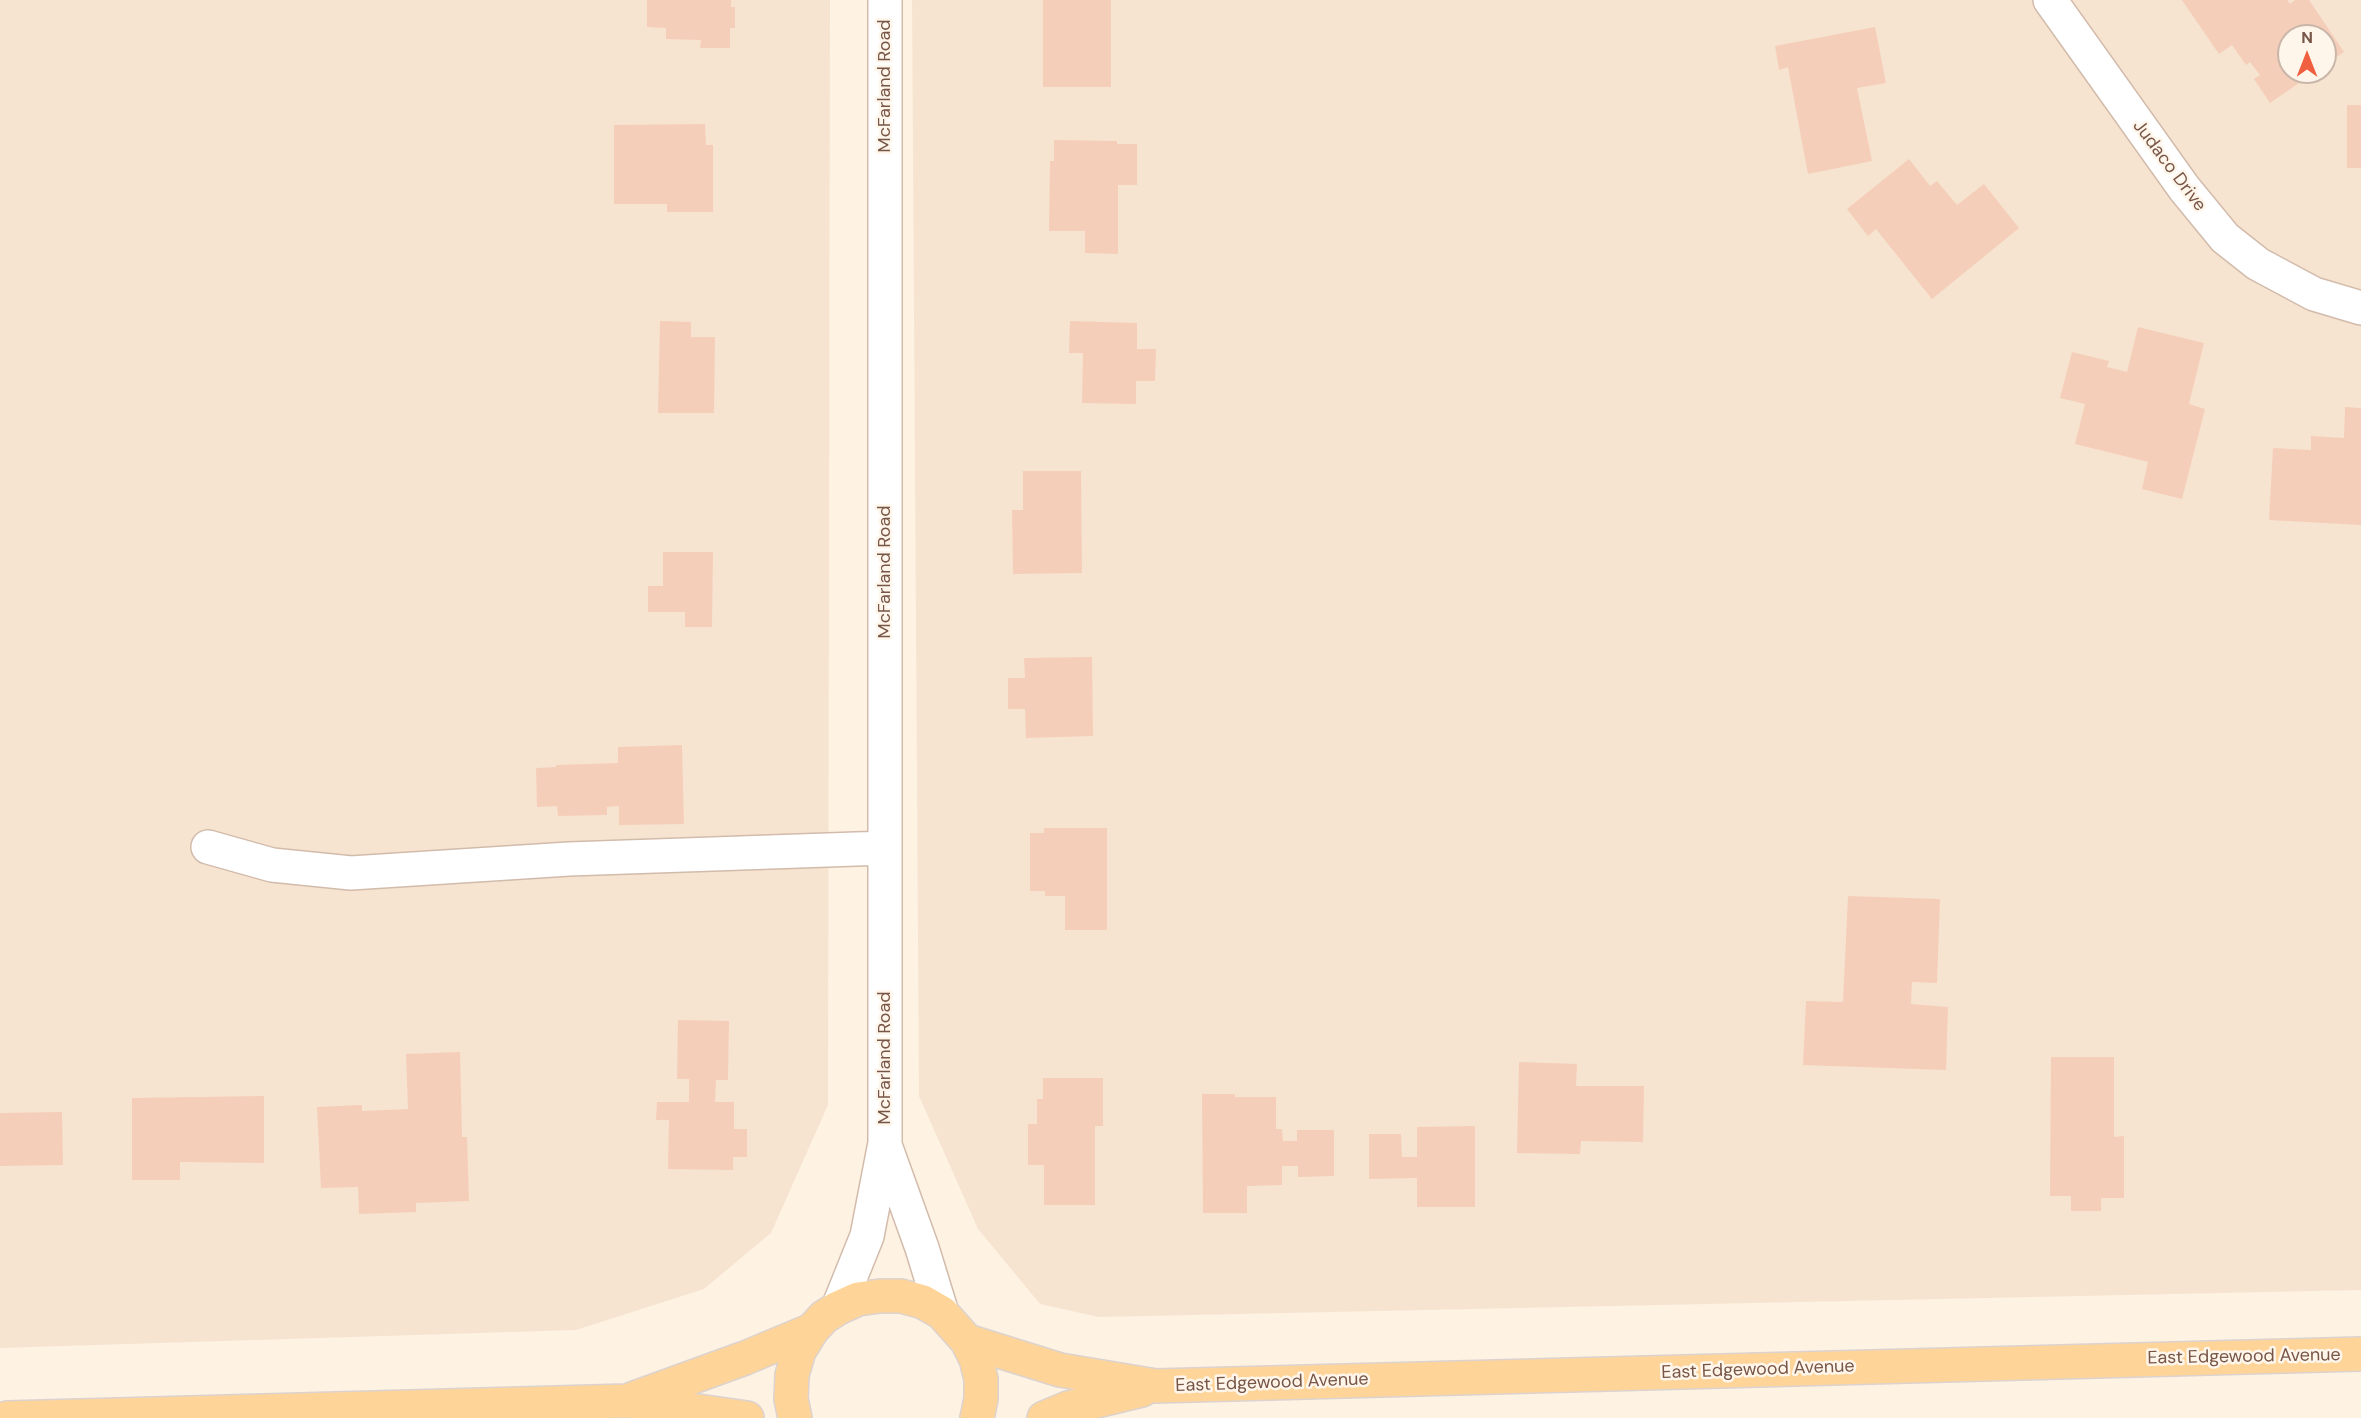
<!DOCTYPE html>
<style>
body{margin:0}
#map{position:relative;width:2361px;height:1418px;overflow:hidden;background:#fef2e3;font-family:"DM Sans",sans-serif}
canvas{display:block}
.north{position:absolute;left:2277px;top:24px;width:60px;height:60px;box-sizing:border-box;background:#fff6eb;border:2px solid #c9b6a9;border-radius:50%;rotate:0deg;font-size:16px;font-weight:700;line-height:24px;text-align:center;color:#785647}
.north::after{content:'';display:block;margin:auto;width:21px;height:27px;background:#f05f40;clip-path:polygon(50% 0,100% 100%,50% 72%,0 100%)}
</style>
<div id="map">
<canvas width="2361" height="1418"></canvas>
<div class="north">N</div>
</div>
<script>
const c = document.querySelector('canvas').getContext('2d');
c.lineJoin = 'round';
function fillPath(path, color) { c.fillStyle = color; c.fill(path, 'evenodd'); }
const poly = rows => new Path2D(rows.map(r => 'M' + r).join(''));
function stroke(path, color, width, dash) { c.strokeStyle = color; c.lineWidth = width; c.lineCap = dash ? 'butt' : 'round'; c.setLineDash(dash || []); c.stroke(path); }
function drawText(font, color, halo, rows, align = 'center') {
  c.font = font + ' "DM Sans",sans-serif'; c.lineWidth = 5; c.setLineDash([]); c.textBaseline = 'middle'; c.strokeStyle = halo; c.fillStyle = color; for (const [text, x, y, turn = 0] of rows) {
    c.save(); c.translate(x, y); c.rotate((+turn || 0) * Math.PI / 180); c.textAlign = isNaN(turn) ? turn : align; if (halo) c.strokeText(text, 0, 0); c.fillText(text, 0, 0); c.restore();
  }
}
const residential = poly([
 [0,0,830,0,828,1105,771,1233,704,1289,576,1330,0,1348],
 [912,0,2361,0,2361,1290,1099,1317,1040,1304,978,1229,919,1096],
 [2289,36,2325,36,2325,72,2289,72]
]);
const building = poly([
 [647,0,731,0,731,7,735,7,735,28,730,28,730,48,700,48,701,40,666,39,666,28,647,27],
 [1043,0,1111,0,1111,87,1043,87],
 [2182,0,2287,0,2290,4,2295,0,2309,0,2344,52,2325,65,2325,36,2289,36,2289,72,2315,72,2270,103,2254,79,2260,75,2250,62,2246,65,2232,45,2219,54],
 [1875,27,1886,83,1857,88,1872,161,1808,174,1788,67,1779,70,1775,46],
 [2347,105,2361,105,2361,168,2347,168],
 [705,124,706,145,713,145,713,212,667,212,667,204,614,204,614,125],
 [1054,140,1117,141,1117,144,1137,144,1137,185,1118,185,1118,254,1085,253,1085,231,1049,231,1050,161,1054,161],
 [1909,159,1930,186,1937,181,1957,205,1984,184,2019,228,1932,299,1876,229,1868,236,1847,209],
 [660,321,691,322,691,337,715,337,714,413,658,413],
 [1070,321,1137,323,1137,349,1156,349,1155,381,1136,381,1136,404,1082,403,1083,353,1069,353],
 [2138,327,2204,343,2189,404,2205,409,2182,499,2142,489,2148,462,2075,444,2085,404,2060,398,2072,352,2109,361,2107,367,2127,372],
 [2345,407,2361,408,2361,525,2269,520,2273,448,2311,450,2311,436,2344,438],
 [1023,471,1081,471,1082,573,1013,574,1012,510,1023,510],
 [663,552,713,552,712,627,685,627,685,612,648,612,648,586,663,586],
 [1092,657,1093,736,1026,738,1025,709,1008,709,1008,678,1025,678,1024,658],
 [682,745,684,824,619,825,619,806,607,807,607,815,558,816,557,806,537,807,536,768,556,767,556,765,618,763,618,747],
 [1044,828,1107,828,1107,930,1065,930,1065,896,1045,896,1045,891,1030,891,1030,833,1044,833],
 [1848,896,1940,899,1937,983,1912,982,1911,1004,1948,1007,1946,1070,1803,1065,1806,1001,1843,1002],
 [678,1020,729,1021,728,1080,716,1080,715,1102,734,1102,734,1129,747,1129,747,1157,733,1157,733,1170,668,1169,669,1120,656,1120,657,1102,689,1102,689,1079,677,1079],
 [460,1052,462,1137,467,1137,469,1201,416,1203,416,1212,359,1214,358,1187,321,1188,317,1107,362,1105,362,1111,408,1109,406,1054],
 [2051,1057,2114,1057,2114,1137,2124,1136,2124,1198,2101,1198,2101,1211,2071,1211,2071,1196,2050,1196],
 [1519,1062,1577,1064,1576,1086,1644,1086,1643,1142,1581,1141,1580,1154,1517,1153],
 [1043,1078,1103,1078,1103,1126,1095,1126,1095,1205,1044,1205,1044,1165,1028,1165,1028,1124,1037,1124,1037,1099,1043,1099],
 [1202,1094,1235,1094,1235,1097,1276,1097,1276,1129,1282,1129,1283,1141,1297,1141,1297,1130,1334,1130,1334,1176,1298,1177,1298,1166,1282,1166,1282,1185,1247,1186,1247,1213,1203,1213],
 [264,1096,264,1163,180,1162,180,1180,132,1180,132,1098],
 [62,1112,63,1165,0,1166,0,1113],
 [1475,1126,1475,1207,1417,1207,1417,1178,1369,1179,1369,1134,1401,1134,1402,1157,1417,1157,1417,1127]
]);
const minor = poly([
 [2050,0,2184,188,2225,238,2258,264,2314,294,2361,308],
 [208,847,272,865,351,873,569,859,885,848],
 [885,1145,922,1248,942,1313],
 [838,1308,867,1236,885,1143,885,0]
]);
const major = poly([
 [967,1341,1060,1370,1156,1386,2361,1354],
 [632,1399,745,1358,812,1330],
 [7,1418,628,1401,747,1418],
 [795,1418,791,1399,792,1375,799,1351,812,1330,824,1317,838,1308,858,1299,880,1296,901,1296,923,1302,942,1313,967,1341,976,1359,981,1379,981,1399,977,1418],
 [1044,1418,1068,1408,1142,1390]
]);
const streetNames = [
 ["McFarland Road",885,86,-90],
 ["Judaco Drive",2169,166,53],
 ["McFarland Road",885,572,-90],
 ["McFarland Road",885,1058,-90],
 ["East Edgewood Avenue",2244,1357,-1],
 ["East Edgewood Avenue",1758,1370,-2],
 ["East Edgewood Avenue",1272,1383,-2]
];
fillPath(residential, '#f6e4d1');
fillPath(building, '#f5ceb9');
stroke(minor, '#d2bbab', 36);
stroke(major, '#dcd3cf', 36);
stroke(minor, '#fff', 33);
stroke(major, '#ffd499', 33);
drawText('18px', '#785647', '#fff6eb', streetNames);
</script>
